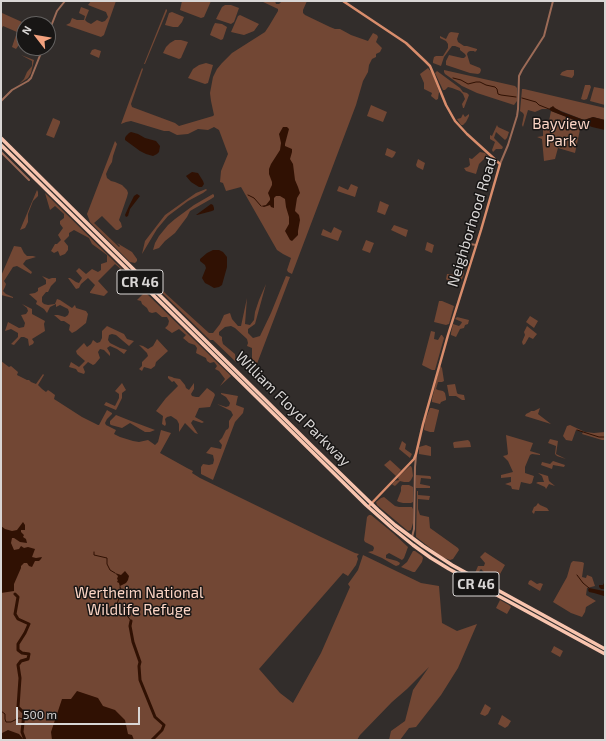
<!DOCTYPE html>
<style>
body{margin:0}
#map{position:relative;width:606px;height:741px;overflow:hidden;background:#322d2b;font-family:"Exo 2",sans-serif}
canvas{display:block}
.frame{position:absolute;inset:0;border:2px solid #d9d6d5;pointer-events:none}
.north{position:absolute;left:16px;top:16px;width:40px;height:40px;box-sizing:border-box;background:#181615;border:1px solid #656362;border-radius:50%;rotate:301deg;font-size:11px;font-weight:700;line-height:16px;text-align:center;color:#d9d6d5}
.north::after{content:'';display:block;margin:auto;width:14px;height:18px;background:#f2a17e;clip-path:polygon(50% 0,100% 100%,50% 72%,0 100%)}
.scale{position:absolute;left:16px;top:707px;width:124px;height:18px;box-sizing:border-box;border:2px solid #d9d6d5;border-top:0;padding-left:5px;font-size:12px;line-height:14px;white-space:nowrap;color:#d9d6d5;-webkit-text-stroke:3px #181615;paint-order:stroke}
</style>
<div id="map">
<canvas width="606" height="741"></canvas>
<div class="frame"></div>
<div class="north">N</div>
<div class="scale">500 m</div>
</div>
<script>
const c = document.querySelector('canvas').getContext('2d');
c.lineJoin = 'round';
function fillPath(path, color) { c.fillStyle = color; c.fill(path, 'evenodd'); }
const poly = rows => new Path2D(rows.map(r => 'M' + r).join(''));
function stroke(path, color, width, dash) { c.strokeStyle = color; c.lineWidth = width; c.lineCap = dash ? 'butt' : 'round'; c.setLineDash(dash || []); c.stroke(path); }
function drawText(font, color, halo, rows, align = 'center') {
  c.font = font + ' "Exo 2",sans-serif'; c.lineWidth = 3; c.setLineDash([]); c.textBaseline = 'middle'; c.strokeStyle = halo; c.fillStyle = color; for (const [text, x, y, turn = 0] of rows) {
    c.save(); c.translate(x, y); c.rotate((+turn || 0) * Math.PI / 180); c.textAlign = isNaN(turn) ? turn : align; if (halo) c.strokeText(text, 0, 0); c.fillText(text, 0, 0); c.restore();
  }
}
const green = poly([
 [91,1,96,1,100,2,100,1,116,1,105,32,104,35,101,37,66,25,70,23,72,18,77,20,84,20,85,16,79,13,81,7,89,10,85,20,87,22,91,24,97,20,102,22,105,21,108,17,106,12,88,5],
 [182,1,211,1,204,17,201,18,180,10],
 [261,1,275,1,276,4,279,4,282,1,307,1,303,10,303,13,305,15,330,27,335,29,340,29,351,35,368,41,373,33,377,35,378,37,376,42,382,48,380,52,376,54,376,57,372,59,369,65,368,72,363,81,356,105,292,274,288,272,287,270,291,258,283,254,277,250,241,187,226,191,223,183,220,182,221,171,228,154,219,130,214,127,208,130,198,129,188,134,177,135,169,131,164,131,131,121,126,122,121,124,129,102,142,68,143,69,131,104,132,107,175,123,179,126,213,116,214,115,211,101,210,93,213,77,217,69,222,63,232,53,265,32,269,26,278,11,278,9],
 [225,5,231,5,239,8,234,22,231,24,216,19,222,7],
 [166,9,167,10,167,11,145,64,144,64],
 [172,12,184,17,182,22,178,27,173,27,165,25,169,13],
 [2,13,22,22,18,32,24,34,24,40,21,42,16,49,12,47,17,32,3,26,2,28,1,28,1,14],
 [240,15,259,24,254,31,244,35,231,32,238,16],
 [215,23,222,24,227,27,223,39,221,40,210,35,213,27],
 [451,32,459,33,457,39,458,42,464,46,467,46,477,49,477,50,475,52,474,51,470,51,468,52,467,54,470,64,480,68,481,70,480,73,478,74,470,73,446,65,446,61,449,55,462,58,464,58,466,56,465,54,460,50,460,48,455,46,452,46,444,57,441,66,433,63,433,61,434,57,436,56,443,56,448,48,448,44,446,41,440,38,440,36,446,39,449,33],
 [175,40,181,40,188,42,181,58,179,59,163,53,166,47,170,43],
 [95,49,101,51,99,58,90,54,92,50],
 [21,55,34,60,31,73,28,78,19,84,24,79,27,72,32,66,32,61],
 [206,63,213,65,208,83,205,84,188,78,193,69,199,65],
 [428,68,432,73,438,89,439,92,438,99,436,100,431,96,432,93,424,89,424,83,420,74],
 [444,70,515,86,517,88,517,101,514,105,477,93,462,86,445,74,444,72],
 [567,70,574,70,574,75,572,78,560,75,562,72],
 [437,71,460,88,463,92,467,93,469,95,464,108,463,108,462,104,465,99,463,94,460,91,452,88,448,87,445,90,443,90,435,73],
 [585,85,590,85,591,87,587,99,584,100,581,99],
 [594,87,605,89,605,99,604,100,605,105,590,101],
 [522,89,524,89,605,108,605,120,593,117,584,120,551,107,549,109,542,109,535,112,528,110,523,127,522,125,524,115,523,113,520,111],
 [371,105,387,112,383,122,367,116],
 [551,111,577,121,581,125,575,153,558,148,555,159,544,161,542,139,537,137,543,136,543,127,546,120,549,121],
 [463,114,465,117,469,114,469,116,466,122,463,125,461,125,457,119,461,118],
 [53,118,60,121,60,123,54,138,46,135],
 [497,125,498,127,509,132,507,138,505,140,496,132,494,138,503,147,502,149,496,149,493,152,492,150,495,142,490,139,490,135,492,136],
 [115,141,117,144,113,156,112,162,109,167,106,174,107,178,111,181,115,182,122,185,127,190,128,193,127,197,119,220,121,223,122,227,118,230,116,230,102,216,94,223,119,247,120,246,117,243,132,252,137,259,137,261,135,263,130,262,90,222,87,214],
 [387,148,396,152,394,156,392,158,385,155],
 [480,152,485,153,487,156,479,164,476,174,466,171,464,168,468,167,470,165,469,158,472,159],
 [418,159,425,163,423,170,417,167,416,165],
 [351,184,358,187,355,197,337,191,339,186,348,190],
 [206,189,207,190,203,193,188,201,168,216,157,229,142,254,145,241,165,215,186,200,196,193],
 [37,190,38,192,38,196,33,201,28,214,28,222,25,228,20,230],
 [45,193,125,272,126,274,121,280,118,279,118,276,123,271,115,264,98,281,108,292,104,296,90,293,90,292,95,285,88,278,81,284,79,288,76,289,68,278,70,278,76,282,79,283,82,278,76,271,79,268,86,274,92,269,98,272,101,270,101,264,107,262,107,255,92,244,89,238,74,230,69,233,69,236,64,241,68,246,68,250,65,254,60,256,58,251,54,253,51,251,55,244,57,244,61,240,58,235,63,228,60,224,60,221,64,218,64,214,55,206,50,210],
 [213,194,214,195,214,197,211,199,190,211,187,217,175,233,165,241,159,248,153,250,155,243,159,236,168,225,175,219,194,205],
 [380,201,389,205,385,215,377,212],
 [394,225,408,230,406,237,391,230],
 [334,227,342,231,338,241,321,235,323,229,331,233],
 [366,240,374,243,370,253,362,250],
 [427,242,434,245,432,253,425,250],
 [14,246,21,247,24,253,27,256,33,256,36,257,26,260,23,264,25,266,32,272,31,274,17,266,13,267,4,281,6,284,5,287,3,291,6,294,13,297,13,298,1,295,1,276],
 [464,270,464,274,462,279,459,281,456,279,453,279,448,281,446,279,447,274,448,274,456,275,458,272],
 [143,271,166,294,209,333,213,333,220,324,224,315,230,313,232,319,238,326,241,326,247,298,245,324,250,325,254,320,255,312,259,300,266,284,255,324,248,329,248,333,253,338,260,336,271,313,286,276,290,277,255,369,252,363,252,348,247,346,248,343,247,339,235,328,231,326,225,327,219,332,219,335,222,337,222,340,223,344,235,354,236,362,213,340,210,340,142,273],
 [42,276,49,279,52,278,56,278,56,281,51,286,48,292,46,292,42,297,42,302,44,304,48,305,55,304,57,299,60,300,72,308,75,305,76,308,86,311,88,314,86,323,76,331,72,333,69,330,70,325,64,321,61,321,54,315,58,315,65,317,68,315,69,312,68,309,60,305,56,307,56,304,50,307,47,313,44,309,36,304,37,301,29,294,35,293,38,291,38,288,46,284,46,280],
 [145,292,231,376,220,386,225,379,219,371,215,369,217,366,215,363,214,362,210,363,207,361,206,358,196,353,197,348,195,345,189,343,183,338,186,335,179,329,172,333,165,328,168,325,169,321,167,317,162,317,156,312,152,313,149,312,147,308,142,304,141,301,137,300],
 [439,301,442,301,454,306,449,324,446,325,434,322],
 [22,304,32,309,32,314,45,321,44,324,45,331,32,339,34,342,33,344,29,346,28,339,24,337,21,337,14,345,11,344,18,337,18,333,11,329,5,331,8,322,19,328,24,327,25,323,21,315,26,314,28,311,27,308],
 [530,316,538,321,534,328,526,322],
 [457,317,469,320,468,324,465,325,464,328,460,329,456,337,451,335,451,333,453,324,459,326,461,324,462,322,455,319],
 [107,326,124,334,127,339,134,341,129,346,116,335,112,334,109,335,108,340,110,343,120,348,127,350,124,354,117,349,110,346,107,348,110,353,110,356,104,350,100,349,98,352,100,358,95,364,93,365,88,362,83,367,85,372,84,374,78,372,76,369,69,367,71,362,79,367,85,361,77,354,76,351,84,343,87,347,91,344,93,340,97,343,100,342,102,338,102,331],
 [527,326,537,334,533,339,529,337,525,344,523,345,522,342,525,335,524,332],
 [431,331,435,332,434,339,438,340,441,335,442,335,444,338,435,370,432,370,422,365],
 [157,339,168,351,156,362,155,366,151,369,144,367,142,371,139,369,142,366,142,362,148,356,147,353,139,345,143,346,148,349,153,346],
 [1,361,9,367,11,366,18,372,17,375,27,380,29,380,31,382,36,384,43,374,44,375,38,385,42,389,46,392,48,390,51,392,55,395,54,399,82,417,98,425,99,425,107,410,112,413,112,414,107,419,105,423,106,425,116,430,114,434,120,437,133,441,139,442,148,440,155,445,158,442,161,430,171,433,160,453,187,468,193,471,192,473,200,478,321,537,355,553,359,554,357,556,358,559,356,565,348,576,343,573,259,669,280,693,293,703,321,653,350,587,348,584,358,570,363,555,421,583,439,586,442,623,457,631,477,624,458,668,441,695,416,727,409,728,400,740,389,740,391,731,405,721,413,690,429,667,407,689,392,702,360,735,357,740,1,740],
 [440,366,442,368,444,381,442,382,438,382,436,389,438,390,443,391,445,393,446,398,446,400,441,402,440,404,432,402,432,399],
 [168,376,172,377,174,378,180,379,185,385,186,388,189,390,194,383,194,389,191,394,192,396,196,397,199,397,207,388,214,393,215,395,210,407,199,408,195,417,204,422,202,423,193,420,191,423,198,434,195,433,185,423,179,432,179,424,177,420,171,416,167,417,165,419,166,424,165,426,162,424,163,416,156,411,166,398,178,386,174,381,172,382,168,378],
 [122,383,126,390,122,393,122,398,116,410,104,405,106,402,115,406,119,398,119,394,115,391],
 [455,384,457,393,458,394,464,395,465,400,462,400,456,396,449,396,447,385],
 [221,393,238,396,237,400,236,405,244,408,243,413,235,422,213,480,201,474,201,467,203,464,209,465,213,464,214,460,213,455,206,453,211,447,221,449,222,445,219,441,222,438,226,430,228,429,229,427,229,421,233,415,231,411,217,404,226,407,229,406,230,403,226,397,221,394],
 [430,408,432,408,439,410,439,411,434,432,430,432,424,430,425,421],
 [540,408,538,414,551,424,525,416,526,414,530,412,531,411,534,411],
 [116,415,131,421,155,430,150,432,145,432,130,423,122,428,111,425,110,424,110,421],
 [570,425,585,432,594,433,605,432,605,440,602,440,582,434,583,432,576,430,572,441,566,440,563,436,567,426],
 [506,435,533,443,530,451,540,454,540,455,532,454,530,455,525,467,525,473,534,476,532,483,530,484,521,482,519,490,512,489,511,486,505,484,511,482,511,477,501,478,501,475,513,472,508,461,503,456,507,455,508,454],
 [550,439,558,441,556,454,566,459,557,456,555,454,556,446,548,443],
 [468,440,470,442,471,447,454,448,453,443,454,442],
 [402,441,406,444,405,449,412,454,410,458,399,449],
 [426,445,431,447,431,456,419,454,419,447],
 [390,460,401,470,396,476,384,465],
 [553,461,565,465,564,467,553,465,552,469,541,465,542,462,550,464],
 [410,466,411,466,412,468,413,476,411,480,409,482,404,482,400,481,395,486,393,485,392,484,395,481,399,480,398,478,399,476],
 [538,473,548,476,549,481,555,486,549,484,546,489,545,487,536,483,538,482,544,482,542,476],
 [416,475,430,476,431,477,431,479,421,478,420,484,430,486,430,488,416,488],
 [402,485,409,485,413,487,413,502,411,503,403,503,399,502,397,501,401,491,401,487],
 [417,491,418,491,418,495,430,496,429,500,418,499,418,509,420,515,429,517,430,528,458,548,459,550,453,559,450,560,442,557,416,537],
 [384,497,395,506,399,507,412,507,413,509,413,523,411,530,408,531,377,505,376,502,381,498],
 [538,503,540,505,547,508,549,511,535,511,534,514,532,512,534,507,536,506],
 [369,515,371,515,393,533,408,547,404,558,402,560,389,553,386,555,386,558,397,561,400,563,399,565,396,566,394,565,382,558,368,552,373,551,374,548,373,546,365,542,364,540,367,517],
 [413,551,415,551,422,556,423,558,422,562,415,572,413,572,401,567,407,562],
 [485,552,505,565,495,583,493,584,491,584,483,579,484,572,481,569,477,574,475,573,478,566,484,566,485,563,480,557],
 [573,561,582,562,584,563,582,577,586,578,587,575,592,577,595,586,587,588,586,595,596,601,586,607,585,612,582,617,571,613,553,602,567,577,571,563],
 [531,580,537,584,540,583,543,584,540,591,528,584,529,581],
 [500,600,509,605,511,607,507,614,496,608],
 [554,646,563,651,560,657,551,652],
 [485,704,491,708,488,714,485,716,480,714],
 [502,715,511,721,508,726,505,728,498,724]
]);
const water = poly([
 [553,106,555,108,562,112,584,120,593,117,605,120,605,130,592,127,551,111,549,109],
 [283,127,287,127,289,129,285,144,285,146,292,149,292,152,290,159,293,164,295,180,298,187,300,193,297,198,295,211,299,215,300,220,298,231,298,235,292,241,290,240,285,231,289,224,289,217,286,207,285,199,280,196,276,196,274,198,274,208,271,207,270,205,264,207,261,206,266,205,270,200,270,198,268,193,272,185,272,182,269,174,269,169,271,164,280,150,281,143,279,134],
 [131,132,138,134,145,138,156,141,160,146,159,152,157,154,153,156,146,154,140,151,125,140,125,138,126,136,129,133],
 [192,172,198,173,203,181,204,184,202,187,199,187,191,182,186,176],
 [137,194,140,196,130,209,128,216,126,217,125,215,129,206,134,196],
 [211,204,213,205,214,208,214,210,212,211,197,215,196,215],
 [213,250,219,250,223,252,227,257,227,267,222,285,219,287,214,288,209,285,205,283,202,278,206,268,205,265,200,261,200,259,207,253],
 [23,522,25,525,25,530,21,530,21,532,24,535,23,537,26,539,27,543,20,542,14,538,12,538,11,543,14,550,19,549,21,546,24,548,28,547,35,549,32,557,36,558,42,557,41,559,39,561,35,561,32,567,29,566,27,563,24,563,21,566,21,568,14,584,14,591,1,593,1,526,5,529,12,531,17,530],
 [125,571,129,576,128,580,126,583,120,586,121,588,120,587,119,583,117,582,118,580,117,579,118,576,115,573,121,575],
 [604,583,605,583,605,597,604,596,594,593,589,592,588,590,589,588,604,591,605,589,601,589,599,587,599,585,603,585],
 [77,691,98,698,103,706,115,710,125,720,128,734,132,735,134,740,52,740,51,732,62,699,71,699],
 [8,730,19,734,24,740,1,740,1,732,2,733]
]);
const stream = poly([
 [453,78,461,80,468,84,476,82,480,82,486,85,495,87,497,89,498,94,501,95,516,97],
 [522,98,536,102,539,105,549,109],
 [248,195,254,198,261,206],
 [577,430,599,437,605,437],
 [94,552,94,555,107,558,107,564,110,570,115,573],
 [577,575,583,583,589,588],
 [120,587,121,592,117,604,121,607,131,621],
 [1,711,5,714,5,719,6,722,11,722,19,718,23,719]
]);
const river = poly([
 [15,594,18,597,15,614,18,619,29,624,25,633,18,644,18,650,22,653,29,654,28,659,21,661,18,665,20,678,18,707,24,713,22,732,25,740],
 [131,621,130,626,133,642,140,662,139,666,140,680,155,717,164,725,162,730,152,740]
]);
const tertiary = poly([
 [48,34,57,11,65,1],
 [1,101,12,90,28,81,31,78,43,48],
 [1,152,29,180],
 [500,164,508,145,517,116,518,109,519,76,522,70,544,36,553,1],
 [470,244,476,245],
 [412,537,414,529,415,467,416,456]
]);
const secondary = poly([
 [343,1,406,43,425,61,430,66,433,73,446,105,455,121,467,134,500,164,481,230,448,335,423,424,416,454,414,459,368,507]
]);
const trunk = poly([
 [1,138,312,446,378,510,395,525,423,546,452,565,605,649],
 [1,145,366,505,392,528,413,545,431,558,449,569,605,654]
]);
const shields = [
 [140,282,46],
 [476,584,46]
];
const shieldNames = [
 ["CR 46",140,282],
 ["CR 46",476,584]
];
const parkNames = [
 ["Bayview",561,124],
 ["Park",561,141],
 ["Wertheim National",139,593],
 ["Wildlife Refuge",139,610]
];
const streetNames = [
 ["Neighborhood Road",472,222,-73],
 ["William Floyd Parkway",293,409,45]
];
fillPath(green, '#724734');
fillPath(water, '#301103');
stroke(stream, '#301103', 1);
stroke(river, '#301103', 3);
stroke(tertiary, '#9c6b57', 2);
stroke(secondary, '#d98d6c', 2.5);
stroke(trunk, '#f8c4ae', 3.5);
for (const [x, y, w] of shields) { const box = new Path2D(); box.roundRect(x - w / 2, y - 12, w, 24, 3); c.fillStyle = '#181615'; c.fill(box); stroke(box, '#d9d6d5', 1); }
drawText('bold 14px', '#d9d6d5', null, shieldNames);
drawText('15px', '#fcd5c5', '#181615', parkNames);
drawText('15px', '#d9d6d5', '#181615', streetNames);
</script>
